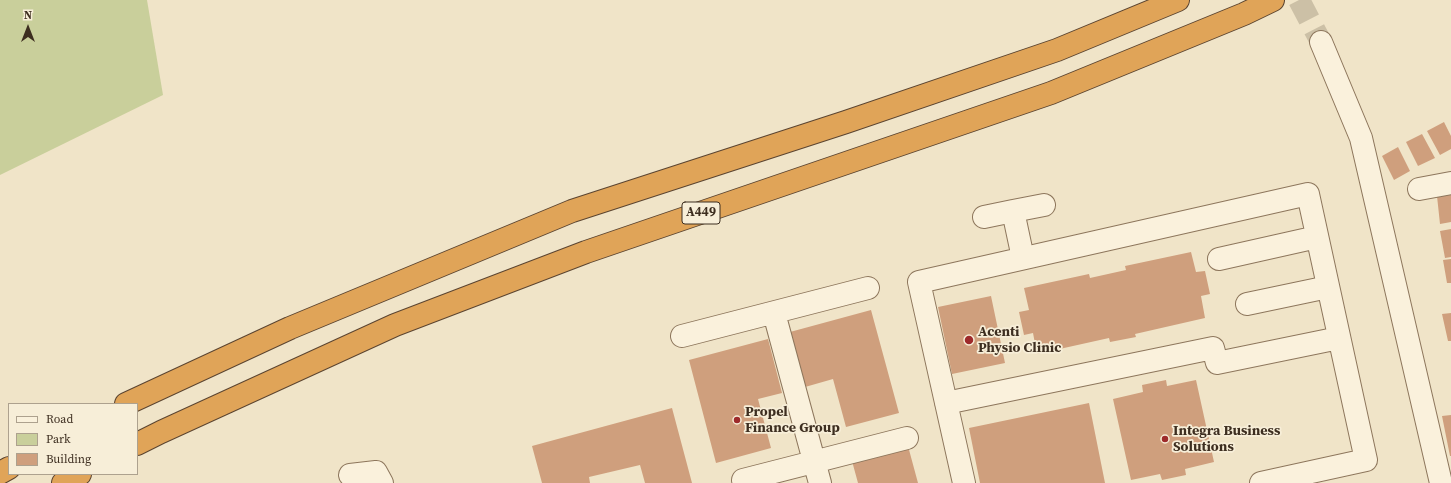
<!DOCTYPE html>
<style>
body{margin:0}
#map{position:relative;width:1451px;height:483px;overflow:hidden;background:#f0e4c8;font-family:"Source Serif 4",serif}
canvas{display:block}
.legend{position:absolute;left:8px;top:403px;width:130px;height:72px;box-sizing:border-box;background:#f7eed8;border:1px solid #ada18e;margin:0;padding:5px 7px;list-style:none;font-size:12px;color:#3d2e20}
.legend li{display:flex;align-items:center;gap:8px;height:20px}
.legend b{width:20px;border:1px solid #ada18e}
.north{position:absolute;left:8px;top:8px;width:40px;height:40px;-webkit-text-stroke:3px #f7eed8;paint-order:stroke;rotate:0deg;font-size:11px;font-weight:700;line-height:16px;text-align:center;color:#3d2e20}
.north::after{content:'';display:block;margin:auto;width:14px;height:18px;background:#3d2e20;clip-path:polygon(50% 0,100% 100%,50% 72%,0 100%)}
</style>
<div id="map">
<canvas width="1451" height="483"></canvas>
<ul class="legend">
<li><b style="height:5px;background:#faf1dc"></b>Road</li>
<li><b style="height:11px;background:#c9cf9b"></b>Park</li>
<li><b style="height:11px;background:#cf9f7d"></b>Building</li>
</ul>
<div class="north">N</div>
</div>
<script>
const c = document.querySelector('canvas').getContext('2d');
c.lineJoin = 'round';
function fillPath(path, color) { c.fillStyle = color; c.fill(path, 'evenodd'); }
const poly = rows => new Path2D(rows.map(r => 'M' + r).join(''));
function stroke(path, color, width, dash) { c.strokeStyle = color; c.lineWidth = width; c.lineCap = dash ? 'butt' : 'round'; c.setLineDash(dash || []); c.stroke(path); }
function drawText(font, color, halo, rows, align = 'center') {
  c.font = font + ' "Source Serif 4",serif'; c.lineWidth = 3.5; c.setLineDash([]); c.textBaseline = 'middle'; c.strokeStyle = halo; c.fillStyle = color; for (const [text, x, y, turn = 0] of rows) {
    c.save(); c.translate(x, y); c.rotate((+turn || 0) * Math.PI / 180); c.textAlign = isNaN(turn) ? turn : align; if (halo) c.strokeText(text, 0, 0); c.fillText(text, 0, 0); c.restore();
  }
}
const green = poly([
 [0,0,147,0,163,95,0,175]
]);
const building = poly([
 [1444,122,1451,136,1451,149,1440,155,1427,131],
 [1422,134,1435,158,1418,166,1406,142],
 [1398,147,1410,171,1394,180,1382,156],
 [1451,195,1451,222,1440,224,1437,196],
 [1451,229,1451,257,1445,258,1440,231],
 [1191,252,1196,272,1205,271,1210,294,1201,296,1205,318,1135,334,1136,337,1110,342,1109,338,1037,354,1033,333,1024,335,1019,312,1029,310,1024,288,1089,274,1090,278,1126,270,1125,266],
 [1451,259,1451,283,1447,283,1443,260],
 [991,296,1005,363,952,374,938,307],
 [871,310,899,413,846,427,833,379,805,387,790,332],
 [1451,313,1451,341,1448,341,1442,314],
 [768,339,782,393,758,399,771,448,716,463,689,360],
 [1166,380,1167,386,1196,380,1214,462,1185,469,1186,475,1162,480,1160,474,1131,480,1113,399,1143,392,1142,385],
 [1089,403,1105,483,980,483,969,428],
 [672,408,692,483,645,483,640,465,589,477,590,483,542,483,532,446],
 [1451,415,1451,456,1450,456,1442,416],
 [908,446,918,483,858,483,852,461]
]);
const minorTunnel = poly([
 [1299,0,1321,42]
]);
const minor = poly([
 [1321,42,1361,138,1441,483],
 [1419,189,1451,183],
 [1013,211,1044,205],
 [984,217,1013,211,1023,258],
 [1219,259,1317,237],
 [1247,304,1328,287],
 [774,313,820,483],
 [682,336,868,288],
 [946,403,1213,348,1217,363,1339,338],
 [350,475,376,472,382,483],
 [743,480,907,438],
 [964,483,919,282,1308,194,1366,460,1261,483]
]);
const highway = poly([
 [126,404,290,328,572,211,846,122,1057,50,1178,0],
 [137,444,161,432,395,325,586,252,1051,93,1244,14,1273,0],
 [0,473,9,468],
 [63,483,80,474]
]);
const markers = [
 [969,340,5,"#9e2a2b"],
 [737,420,4,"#9e2a2b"],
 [1165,439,4,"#9e2a2b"]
];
const shields = [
 [701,213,38]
];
const shieldNames = [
 ["A449",701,213]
];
const poiNames = [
 ["Acenti",978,332],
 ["Physio Clinic",978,348],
 ["Propel",745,412],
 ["Finance Group",745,428],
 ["Integra Business",1173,431],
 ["Solutions",1173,447]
];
fillPath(green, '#c9cf9b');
fillPath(building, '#cf9f7d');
stroke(minorTunnel, '#ccc0a6', 22, [22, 11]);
stroke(minor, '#8d765c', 24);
stroke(highway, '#5b4430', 24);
stroke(minor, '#faf1dc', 22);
stroke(highway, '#e0a458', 22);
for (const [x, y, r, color] of markers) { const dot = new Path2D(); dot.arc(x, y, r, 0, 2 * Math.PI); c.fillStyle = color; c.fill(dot); stroke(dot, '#f7eed8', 1.5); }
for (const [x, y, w] of shields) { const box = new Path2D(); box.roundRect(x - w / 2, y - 11, w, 22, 3); c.fillStyle = '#f7eed8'; c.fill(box); stroke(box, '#3d2e20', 1); }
drawText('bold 13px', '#3d2e20', null, shieldNames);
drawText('bold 14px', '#3d2e20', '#f7eed8', poiNames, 'left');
</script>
